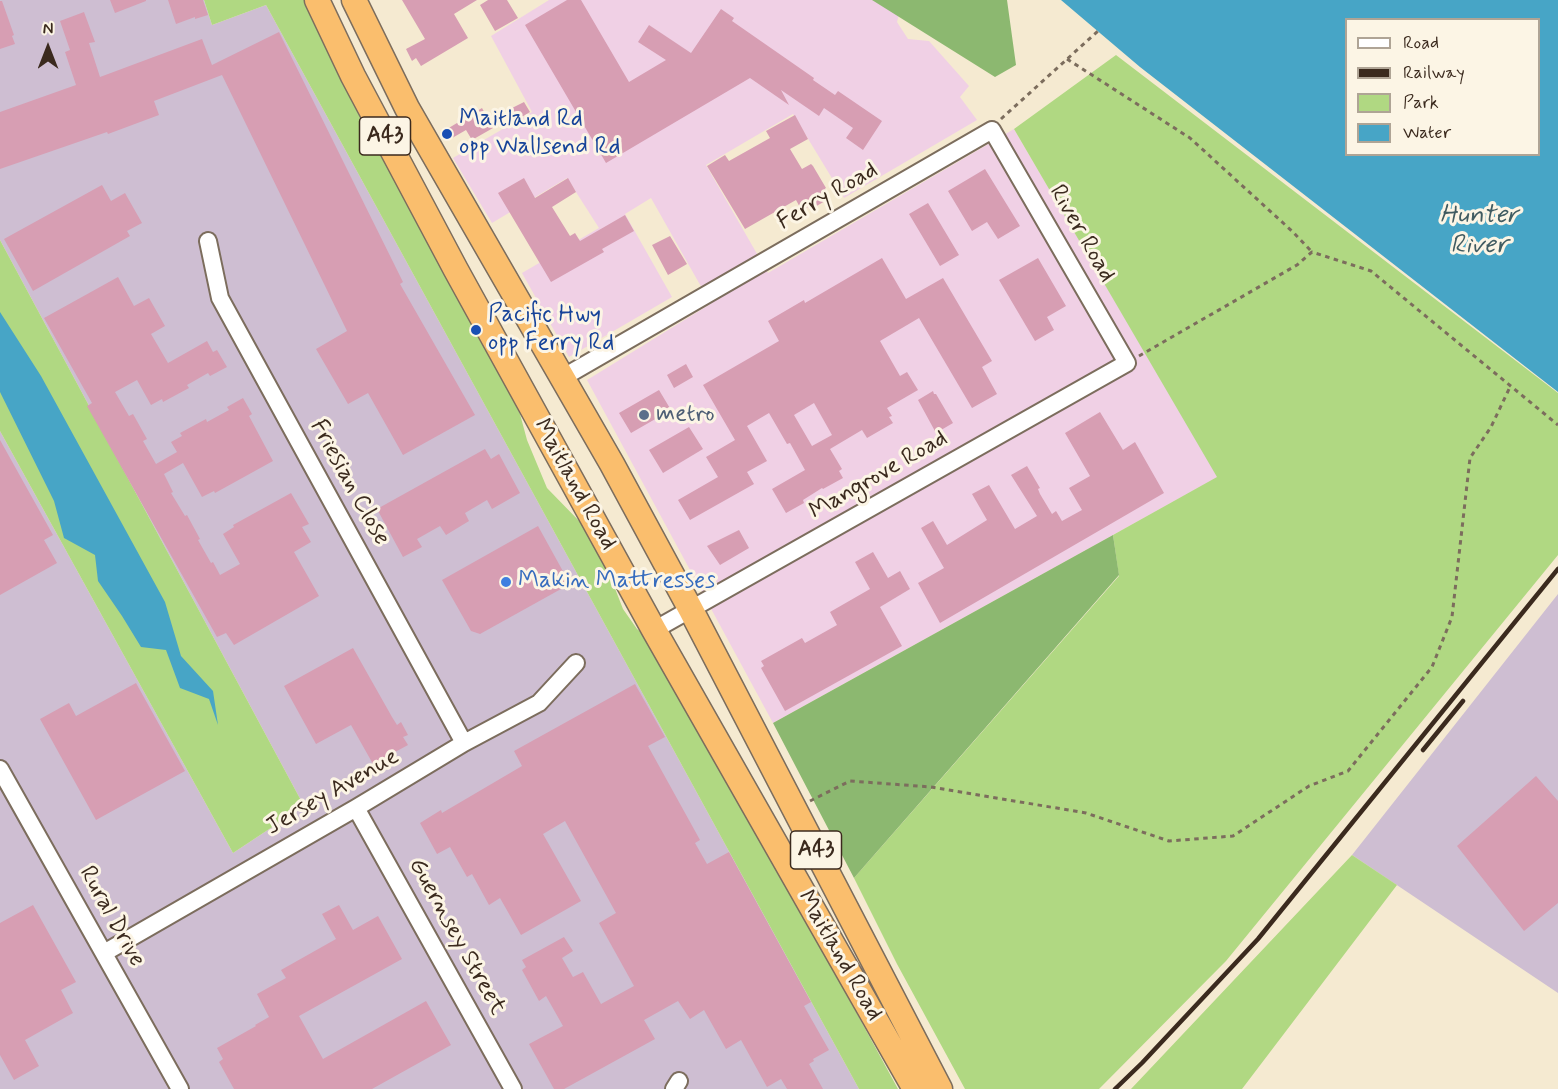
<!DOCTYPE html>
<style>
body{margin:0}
#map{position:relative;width:1558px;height:1089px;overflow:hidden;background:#f5ead1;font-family:Mynerve,sans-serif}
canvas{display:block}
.legend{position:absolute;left:1345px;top:18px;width:195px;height:138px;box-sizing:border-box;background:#fcf5e5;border:2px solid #afa495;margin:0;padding:8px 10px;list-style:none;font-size:18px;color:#3b2a1e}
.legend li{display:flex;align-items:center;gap:12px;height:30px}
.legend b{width:30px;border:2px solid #afa495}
.north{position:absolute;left:18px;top:18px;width:60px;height:60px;-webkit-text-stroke:4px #fcf5e5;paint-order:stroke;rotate:0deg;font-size:16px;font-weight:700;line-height:24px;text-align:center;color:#3b2a1e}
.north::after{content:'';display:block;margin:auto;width:21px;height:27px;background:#3b2a1e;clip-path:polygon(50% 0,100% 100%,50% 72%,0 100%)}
</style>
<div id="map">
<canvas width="1558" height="1089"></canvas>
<ul class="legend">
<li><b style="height:8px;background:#fff"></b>Road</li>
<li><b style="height:8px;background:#3b2a1e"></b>Railway</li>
<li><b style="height:16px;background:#b0d882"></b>Park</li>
<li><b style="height:16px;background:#47a5c6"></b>Water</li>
</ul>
<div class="north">N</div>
</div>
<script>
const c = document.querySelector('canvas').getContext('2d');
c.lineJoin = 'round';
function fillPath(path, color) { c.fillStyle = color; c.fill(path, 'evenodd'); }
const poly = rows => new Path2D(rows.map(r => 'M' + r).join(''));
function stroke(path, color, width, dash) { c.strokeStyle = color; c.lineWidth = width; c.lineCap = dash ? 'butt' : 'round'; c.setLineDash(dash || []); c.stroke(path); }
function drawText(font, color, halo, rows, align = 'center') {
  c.font = font + ' Mynerve,sans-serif'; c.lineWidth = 6; c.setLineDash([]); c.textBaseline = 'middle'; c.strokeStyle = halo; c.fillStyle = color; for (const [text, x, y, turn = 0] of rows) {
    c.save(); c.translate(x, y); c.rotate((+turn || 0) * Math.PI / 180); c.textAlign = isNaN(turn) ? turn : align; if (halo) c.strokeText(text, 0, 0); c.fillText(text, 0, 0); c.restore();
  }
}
const built = poly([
 [549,0,878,0,899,14,897,22,908,39,929,41,969,86,960,97,977,120,844,198,793,114,706,165,768,273,1014,129,1218,477,773,723,587,380,712,303,699,283,651,198,625,214,672,297,569,357,522,273,599,228,567,178,492,223,453,158,532,112,491,36]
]);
const industrial = poly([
 [0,0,204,0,212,25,266,5,859,1089,0,1089,0,431,233,853,304,806,0,240],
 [1558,594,1558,993,1352,855]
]);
const green = poly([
 [204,0,304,0,351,93,484,335,520,414,527,440,547,488,584,526,609,573,623,609,637,629,655,643,898,1089,859,1089,266,5,212,25],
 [1116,55,1558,393,1558,555,1226,961,1099,1089,965,1089,897,964,854,878,1119,576,1113,535,1217,477,1014,129],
 [0,240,304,806,233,853,0,431],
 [1352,855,1397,885,1242,1089,1131,1089]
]);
const forest = poly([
 [872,0,1007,0,1016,65,995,77],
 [1113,535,1119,575,854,878,773,723]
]);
const water = poly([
 [1061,0,1558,0,1558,392,1140,67],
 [1346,20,1538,20,1538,154,1346,154],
 [0,312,41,376,165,602,181,656,213,691,218,725,209,699,180,688,166,650,141,647,122,616,98,581,95,555,64,538,54,501,0,392]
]);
const building = poly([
 [110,0,146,0,146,1,115,13],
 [168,0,203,0,208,15,195,19,195,17,176,24],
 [402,0,477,0,454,14,468,38,421,66,416,58,412,61,406,49,425,39],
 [488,0,507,0,518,18,495,31,480,5],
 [567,0,581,0,629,82,666,60,638,42,649,25,691,53,721,9,734,18,732,21,814,78,813,80,835,95,838,91,882,121,863,150,846,138,853,128,824,108,819,116,781,90,789,105,750,78,606,163,525,25],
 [0,1,2,1,14,35,12,36,15,44,0,49],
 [84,12,95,42,89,43,100,77,202,39,212,65,279,32,403,282,400,284,475,415,403,455,368,393,348,404,316,349,347,331,222,75,154,101,159,115,108,134,107,132,0,169,0,112,76,85,65,52,70,50,60,21],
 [524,102,530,112,517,120,510,109],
 [482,108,493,128,472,140,466,130,447,141,442,132],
 [795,115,808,139,790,149,802,169,811,164,813,166,826,188,825,188,827,192,822,195,825,201,810,210,808,207,802,211,796,200,745,229,707,166,725,155,729,161,770,138,766,131],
 [985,169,1020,226,998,239,987,222,972,231,948,191],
 [524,178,535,198,568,178,576,192,552,207,570,236,575,233,580,241,625,215,634,231,602,249,604,252,551,282,498,193],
 [102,185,111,201,125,193,142,223,127,231,130,236,33,291,4,239],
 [928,203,959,255,940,266,909,214],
 [670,236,687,264,668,275,652,245],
 [882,258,906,299,943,278,992,361,982,367,997,394,972,408,919,318,880,341,900,376,907,372,918,390,887,408,892,416,889,417,893,423,867,438,862,430,830,449,842,469,839,471,843,478,823,489,822,488,803,500,804,503,786,513,772,489,805,470,790,443,787,444,769,413,747,426,767,461,747,472,754,484,690,520,678,500,718,477,706,457,735,440,703,385,779,341,768,321,804,300,805,303],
 [814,403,832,435,812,446,794,415],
 [1038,258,1066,306,1047,317,1054,330,1035,341,999,280],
 [118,277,134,306,149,298,165,326,151,334,168,363,207,341,213,352,217,350,227,367,210,376,208,373,187,385,189,388,163,402,162,399,151,405,137,380,115,392,129,416,133,414,147,439,143,441,156,464,177,452,171,442,182,436,180,433,206,419,207,422,229,410,227,407,243,398,252,414,249,416,273,461,215,493,214,491,202,497,183,463,164,474,173,492,171,493,185,516,187,515,200,539,198,540,211,563,213,562,220,575,240,564,223,534,234,527,233,525,291,493,309,524,302,527,311,542,294,552,319,596,234,645,226,633,217,637,87,406,92,403,44,318],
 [686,364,693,377,674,388,667,375],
 [659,390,671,410,631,433,619,413],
 [933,391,934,394,936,394,953,423,936,433,918,400],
 [1100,412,1123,450,1135,442,1164,493,940,623,918,583,944,568,921,528,933,521,947,545,987,520,972,494,989,485,1015,529,1037,516,1011,475,1027,466,1040,488,1038,489,1040,494,1052,514,1056,511,1062,521,1082,510,1069,488,1090,476,1065,433],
 [689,427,703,449,663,473,649,450],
 [0,440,53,535,44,540,57,563,0,595],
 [485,449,491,459,499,454,520,493,492,509,487,500,465,513,469,521,446,535,440,526,417,539,422,547,403,557,377,509],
 [538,526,570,584,480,634,471,631,442,580],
 [739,530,749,548,720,565,707,546],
 [873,552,888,578,900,571,910,589,880,607,902,646,785,711,761,668,764,666,761,661,802,638,805,643,837,625,830,612,870,589,855,562],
 [353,648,392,717,397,725,401,722,408,735,403,737,408,745,373,764,351,725,316,744,284,686],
 [136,683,185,771,96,820,40,719,69,703,76,716],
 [635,684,665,737,648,746,700,840,695,843,707,864,729,852,811,1002,804,1006,829,1050,813,1059,814,1061,809,1064,823,1089,787,1089,781,1079,767,1087,741,1040,726,1049,704,1010,690,1019,678,1001,644,1020,655,1039,564,1089,554,1089,529,1044,563,1026,546,996,539,1001,522,970,526,967,522,960,564,937,573,951,562,958,573,977,583,972,601,1004,634,986,599,923,616,913,565,821,543,834,581,901,521,935,500,898,489,905,472,874,467,877,450,847,437,854,420,823,441,810,442,813,522,766,514,751],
 [1536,776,1558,801,1558,903,1524,931,1457,846],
 [33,905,76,982,61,990,73,1013,25,1040,39,1066,14,1080,0,1055,0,923],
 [339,905,353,930,378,916,402,959,299,1016,323,1059,426,1001,451,1045,372,1089,234,1089,219,1062,223,1059,217,1048,256,1026,255,1025,269,1017,257,994,286,978,281,970,336,939,322,914]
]);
const path = poly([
 [1067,59,1190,138,1293,232,1312,252],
 [1001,119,1098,31],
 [1139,356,1297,265,1312,252,1371,271,1558,425],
 [810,801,850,781,931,787,1086,813,1169,841,1233,836,1309,786,1348,771,1432,667,1452,617,1470,458,1491,427,1510,387]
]);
const minor = poly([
 [208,241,220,298,464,743],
 [562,378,992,130,1127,363,654,630],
 [0,769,180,1089],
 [356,808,513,1089],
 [104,953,356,808,464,743,539,703,576,663],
 [674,1089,679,1081]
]);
const highway = poly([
 [317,0,353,76,456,270,654,630,915,1089],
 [354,0,407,108,612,464,691,610,940,1089]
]);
const rail = poly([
 [1423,750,1463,701],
 [1115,1089,1142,1063,1258,939,1558,569]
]);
const markers = [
 [447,134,6,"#1a4fb4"],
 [476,330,6,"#1a4fb4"],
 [644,415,6,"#5c6f8a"],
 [506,582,6,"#3f7fe0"]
];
const shields = [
 [385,136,51],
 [816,850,51]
];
const shieldNames = [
 ["A43",385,136],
 ["A43",816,850]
];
const transitNames = [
 ["Maitland Rd",459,120],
 ["opp Wallsend Rd",459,148],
 ["Pacific Hwy",488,316],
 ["opp Ferry Rd",488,344]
];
const streetNames = [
 ["Ferry Road",828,197,-30],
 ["River Road",1081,234,60],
 ["Mangrove Road",879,476,-30],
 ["Friesian Close",349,483,61],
 ["Maitland Road",574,485,61],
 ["Jersey Avenue",333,793,-30],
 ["Rural Drive",111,917,61],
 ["Guernsey Street",456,937,61],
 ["Maitland Road",839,956,60]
];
const serviceNames = [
 ["metro",656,415]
];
const shopNames = [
 ["Makin Mattresses",518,582]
];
const waterNames = [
 ["Hunter",1479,217],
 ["River",1479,247]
];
fillPath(built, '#f0d0e5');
fillPath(industrial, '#cebed2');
fillPath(green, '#b0d882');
fillPath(forest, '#8cb870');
fillPath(water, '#47a5c6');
fillPath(building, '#d79eb3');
stroke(minor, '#7c6d5d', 20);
stroke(highway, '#7c6d5d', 27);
stroke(path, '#7c6d5d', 3, [4.5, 4.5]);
stroke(minor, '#fff', 16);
stroke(highway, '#fabe6d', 24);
stroke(rail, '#3b2a1e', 4.5);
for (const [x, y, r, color] of markers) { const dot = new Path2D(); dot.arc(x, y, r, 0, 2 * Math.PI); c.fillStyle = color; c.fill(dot); stroke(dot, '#fcf5e5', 2); }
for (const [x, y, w] of shields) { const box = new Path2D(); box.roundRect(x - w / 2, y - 19, w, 38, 4.5); c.fillStyle = '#fcf5e5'; c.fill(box); stroke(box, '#3b2a1e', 1.5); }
drawText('bold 22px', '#3b2a1e', null, shieldNames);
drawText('24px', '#164399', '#fcf5e5', transitNames, 'left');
drawText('24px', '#3b2a1e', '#fcf5e5', streetNames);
drawText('24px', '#4e5e75', '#fcf5e5', serviceNames, 'left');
drawText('24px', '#366cbe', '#fcf5e5', shopNames, 'left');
drawText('italic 26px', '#405b61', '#fcf5e5', waterNames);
</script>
